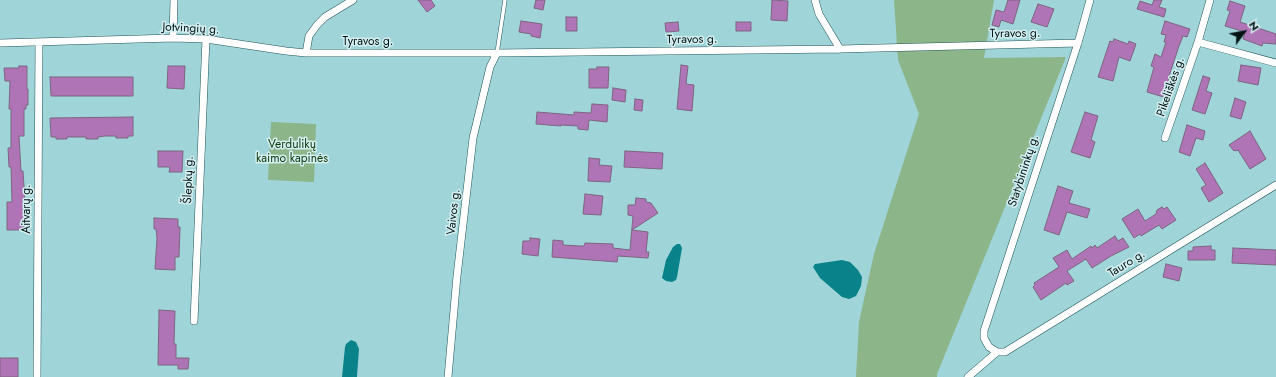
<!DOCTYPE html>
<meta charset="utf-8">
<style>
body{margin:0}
#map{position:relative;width:1276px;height:377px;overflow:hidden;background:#9fd4d8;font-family:Jost,sans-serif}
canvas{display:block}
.north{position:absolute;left:1224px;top:12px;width:40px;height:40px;-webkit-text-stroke:3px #d5eff1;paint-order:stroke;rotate:58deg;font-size:11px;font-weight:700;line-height:16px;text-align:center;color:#011214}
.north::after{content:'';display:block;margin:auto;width:14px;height:18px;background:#011214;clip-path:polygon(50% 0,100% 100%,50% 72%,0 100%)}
</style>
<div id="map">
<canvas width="1276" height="377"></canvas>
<div class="north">N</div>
</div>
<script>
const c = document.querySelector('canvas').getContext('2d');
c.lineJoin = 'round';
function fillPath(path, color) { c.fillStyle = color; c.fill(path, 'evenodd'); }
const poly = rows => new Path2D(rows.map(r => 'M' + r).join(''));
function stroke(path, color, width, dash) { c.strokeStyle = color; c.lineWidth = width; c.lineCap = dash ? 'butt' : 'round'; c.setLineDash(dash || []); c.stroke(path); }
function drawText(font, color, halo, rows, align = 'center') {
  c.font = font + ' Jost,sans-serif'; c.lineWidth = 3; c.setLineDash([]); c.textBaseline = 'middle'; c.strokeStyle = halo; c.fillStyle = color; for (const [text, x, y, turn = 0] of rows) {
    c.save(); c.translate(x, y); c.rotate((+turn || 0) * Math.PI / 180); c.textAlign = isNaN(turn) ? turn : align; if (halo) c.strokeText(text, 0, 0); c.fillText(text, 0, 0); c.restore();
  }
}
const green = poly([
 [894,0,994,0,984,58,1066,57,937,374,937,377,856,377,859,322,874,254,919,114,898,60],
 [271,122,316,124,314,182,268,180]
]);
const water = poly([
 [677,244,680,244,682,248,677,277,676,280,672,282,666,281,662,278,666,260,673,247],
 [842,260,850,262,858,270,862,277,861,286,856,296,849,299,842,297,820,278,813,267,815,264],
 [351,340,356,342,359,349,357,376,357,377,342,377,345,347,346,344]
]);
const building = poly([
 [418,0,431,0,435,6,427,12,418,0],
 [536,0,545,0,543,10,534,8,536,0],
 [772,0,788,1,787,21,771,20,772,0],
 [1008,0,1020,0,1013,24,1001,20,999,27,992,25,996,10,1004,12,1008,0],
 [1154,0,1162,0,1159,7,1166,9,1164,17,1137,9,1140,1,1152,5,1154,0],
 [1230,1,1245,6,1240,22,1276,34,1276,44,1263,43,1262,46,1243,39,1245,32,1225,26,1230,11,1227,10,1230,1],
 [1038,4,1054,9,1047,27,1031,22,1038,4],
 [566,17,577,17,577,31,566,31,566,17],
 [521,21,542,24,540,38,531,36,531,34,519,32,521,21],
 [1165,21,1190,29,1187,37,1183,36,1179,46,1168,79,1172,80,1167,98,1147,92,1154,67,1151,66,1155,54,1161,57,1166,42,1164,42,1166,35,1161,34,1165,21],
 [678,22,679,31,666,32,665,23,678,22],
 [736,22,751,22,751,31,736,31,736,22],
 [1114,39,1128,44,1129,41,1136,44,1130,61,1119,57,1113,81,1098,77,1110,41,1113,42,1114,39],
 [681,65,688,66,686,84,694,85,692,111,677,109,681,65],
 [1241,65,1261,68,1258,85,1238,81,1241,65],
 [19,66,27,66,27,89,28,89,28,105,26,105,26,109,24,109,24,136,19,136,21,171,23,171,25,202,24,230,7,230,7,202,12,202,11,167,9,167,8,148,11,148,11,109,9,109,10,81,5,81,4,68,19,68,19,66],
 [168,66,185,66,184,89,167,88,168,66],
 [597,67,609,67,608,88,589,88,589,69,597,69,597,67],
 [1203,76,1210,78,1206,91,1212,93,1205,114,1192,110,1203,76],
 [50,77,133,77,133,96,51,96,50,77],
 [613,88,626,90,625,102,612,100,613,88],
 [1235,98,1246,102,1241,119,1230,116,1235,98],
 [635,99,643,100,642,111,634,110,635,99],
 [592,104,608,105,607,122,589,120,588,130,578,129,578,126,561,125,561,126,536,124,537,112,574,115,574,112,591,113,592,104],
 [1085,112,1098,116,1091,140,1095,142,1090,158,1071,152,1085,112],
 [133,117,133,136,128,136,128,138,116,138,116,136,105,136,98,137,98,139,86,139,86,137,67,137,67,139,56,139,56,137,51,137,50,118,133,117],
 [1187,125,1205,131,1203,140,1196,138,1190,156,1179,152,1187,125],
 [1250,131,1266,159,1250,169,1238,150,1236,151,1235,150,1234,151,1229,145,1250,131],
 [158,151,183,151,182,172,169,172,170,167,158,167,158,151],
 [625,151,663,153,662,169,624,167,625,151],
 [589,158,600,159,599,165,612,166,610,182,588,181,589,158],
 [1205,163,1223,193,1209,202,1201,188,1206,185,1196,169,1205,163],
 [1058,186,1073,191,1069,203,1090,209,1087,218,1067,212,1059,235,1044,230,1058,186],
 [585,194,603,196,601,215,583,214,585,194],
 [636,198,646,199,646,202,651,203,658,213,632,230,648,232,646,252,649,252,648,258,618,256,617,262,552,257,553,240,563,241,563,245,580,246,584,246,585,243,613,244,613,248,630,250,633,216,628,215,628,205,635,205,636,198],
 [1162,207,1164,209,1167,207,1176,220,1162,229,1159,225,1141,236,1140,234,1134,238,1122,219,1138,209,1145,221,1156,214,1157,210,1162,207],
 [154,218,178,219,178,227,180,227,179,257,175,257,175,270,155,269,157,238,156,229,154,229,154,218],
 [1115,236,1118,241,1123,238,1129,247,1111,256,1092,268,1086,259,1067,271,1074,281,1067,285,1066,283,1041,300,1033,287,1035,285,1034,283,1059,267,1053,258,1067,250,1072,259,1091,246,1092,248,1095,245,1097,248,1115,236],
 [530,238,540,239,538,256,522,254,523,241,530,241,530,238],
 [1211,246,1211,250,1215,250,1215,260,1188,260,1188,251,1193,251,1193,247,1211,246],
 [1233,248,1276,250,1276,265,1232,263,1233,248],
 [1166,264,1182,268,1179,281,1163,277,1166,264],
 [159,310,175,311,174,344,176,344,176,358,189,358,188,369,178,369,178,365,158,365,159,310],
 [0,358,18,358,18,377,0,377,0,358]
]);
const lane = poly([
 [497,53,505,0]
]);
const street = poly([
 [815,0,819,14,840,49],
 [1090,0,1078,43,984,331,984,338,989,347,997,352,1005,352,1276,185],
 [173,38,174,0],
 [1198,42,1276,63],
 [0,43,173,38,206,39,286,51,306,53,497,53,840,49,1078,43],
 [306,53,309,36,317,25,325,17,353,0],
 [1165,138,1198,42,1210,0],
 [194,321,206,39],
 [37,377,39,42],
 [448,377,457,276,473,138,490,67,497,53],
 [968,377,997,352]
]);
const streetNames = [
 ["Jotvingių g.",191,29,3],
 ["Tyravos g.",1015,34,-1],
 ["Tyravos g.",692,40,-1],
 ["Tyravos g.",368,42],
 ["Pikeliškės g.",1171,87,-71],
 ["Statybininkų g.",1024,171,-72],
 ["Šlepkų g.",189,180,-88],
 ["Aitvarų g.",27,209,-90],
 ["Vaivos g.",454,212,-84],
 ["Tauro g.",1127,264,-32]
];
const parkNames = [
 ["Verdulikų",292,145],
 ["kaimo kapinės",292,159]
];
fillPath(green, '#8cb589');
fillPath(water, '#0a828a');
fillPath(building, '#ae74b5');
stroke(building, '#7e6481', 1);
stroke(lane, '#215458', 4.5);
stroke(street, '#215458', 8);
stroke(lane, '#fff', 3.5);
stroke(street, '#fff', 7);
drawText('12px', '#011214', '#d5eff1', streetNames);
drawText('12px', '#0a370a', '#d5eff1', parkNames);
</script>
